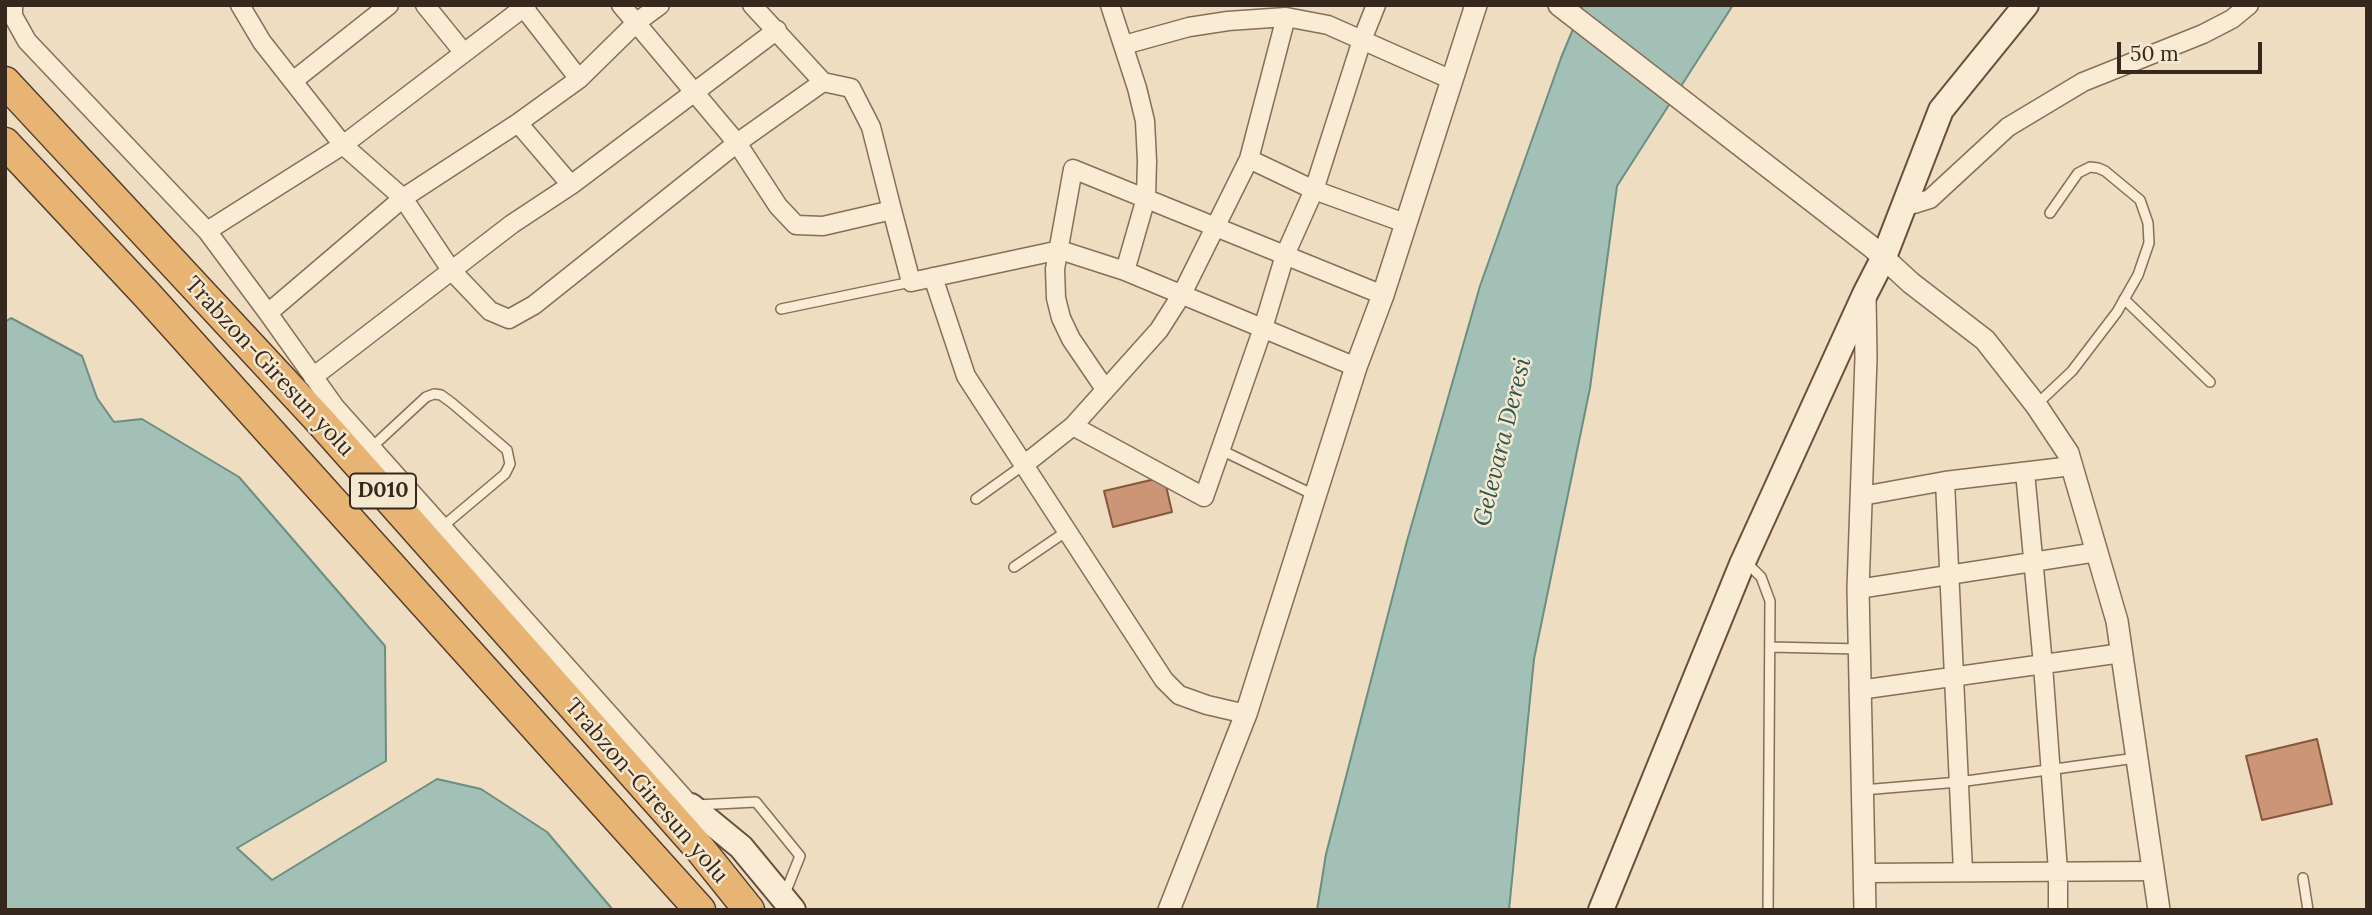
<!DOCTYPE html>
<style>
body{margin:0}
#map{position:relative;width:2372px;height:915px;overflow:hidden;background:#eeddc1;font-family:Lora,serif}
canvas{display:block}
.frame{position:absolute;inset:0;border:7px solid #37281d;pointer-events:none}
.scale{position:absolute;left:2117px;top:42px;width:145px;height:32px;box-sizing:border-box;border:4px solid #37281d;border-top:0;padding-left:9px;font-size:21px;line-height:24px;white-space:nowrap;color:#37281d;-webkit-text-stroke:5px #f5e8d0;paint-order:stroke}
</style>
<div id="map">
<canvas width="2372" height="915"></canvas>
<div class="frame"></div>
<div class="scale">50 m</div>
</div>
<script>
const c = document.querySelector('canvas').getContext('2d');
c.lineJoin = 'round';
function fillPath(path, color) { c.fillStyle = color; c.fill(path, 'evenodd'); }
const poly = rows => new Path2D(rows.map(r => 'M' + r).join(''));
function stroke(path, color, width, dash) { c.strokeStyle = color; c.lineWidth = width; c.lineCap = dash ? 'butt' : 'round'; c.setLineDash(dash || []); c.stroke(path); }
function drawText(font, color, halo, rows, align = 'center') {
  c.font = font + ' Lora,serif'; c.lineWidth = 5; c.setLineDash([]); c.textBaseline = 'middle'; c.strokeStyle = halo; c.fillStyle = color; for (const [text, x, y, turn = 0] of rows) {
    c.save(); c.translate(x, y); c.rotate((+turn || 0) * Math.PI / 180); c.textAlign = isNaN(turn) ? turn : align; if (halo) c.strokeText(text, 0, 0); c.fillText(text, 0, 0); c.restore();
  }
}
const water = poly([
 [1583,5,1733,5,1617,186,1590,388,1534,659,1509,910,1317,910,1326,854,1407,541,1480,286,1561,58,1583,5],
 [11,318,82,356,97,398,114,422,142,419,239,477,385,646,386,761,237,848,272,880,437,779,481,789,547,832,613,910,5,910,5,322,11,318]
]);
const building = poly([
 [1164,477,1172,512,1113,527,1104,491,1164,477],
 [2317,739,2332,804,2262,820,2246,756,2317,739]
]);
const service = poly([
 [2124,299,2210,382],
 [781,309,911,282],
 [2036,405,2072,371,2117,312,2138,275,2149,243,2148,223,2140,200,2105,171,2098,168,2090,167,2078,173,2050,213],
 [371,448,426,397,434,394,441,395,452,403,507,450,510,464,505,474,442,527],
 [1221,450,1314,495],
 [976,499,1025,464],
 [1743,565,1752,568,1761,577,1770,601,1768,910],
 [1014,567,1067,531],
 [1770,647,1859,649],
 [1863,790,1959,782,2136,758],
 [697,805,756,802,800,856,784,896],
 [2303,878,2308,910]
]);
const minor = poly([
 [13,5,13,16,27,41,207,231,268,313,335,407,321,422],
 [240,5,262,42,343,145,403,198,451,270,490,311,509,319,534,305,737,143,823,82],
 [425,5,464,53],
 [621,5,737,143,778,206,796,225,823,226,892,210,871,127,851,88,823,82,752,5],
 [1110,5,1137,88,1145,121,1147,161,1146,198,1125,271],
 [524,8,579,79],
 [1124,45,1189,27,1228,21,1286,17,1328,25,1452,80],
 [293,81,389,5],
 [518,123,571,185],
 [1249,159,1314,190,1405,223],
 [1905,203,1914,204,1930,199,2008,127,2083,82,2203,34,2232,19,2249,5],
 [892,210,911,282,1060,250,1125,271,1356,367],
 [207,231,343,145,527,5],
 [933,277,966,376,1164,680,1179,695,1207,705,1246,714],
 [268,313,403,198,518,123,579,79,637,22,660,5],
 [313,377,512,224,571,185,777,30],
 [1105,389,1071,339,1061,318,1056,298,1055,269,1073,169,1383,295],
 [335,407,691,806],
 [1073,426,1204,497,1263,328,1285,255,1314,190,1362,40,1376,5],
 [1025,464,1073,426,1159,330,1182,294,1249,159,1286,17],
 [2025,472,2043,665,2058,871,2058,910],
 [1945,481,1963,872],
 [1862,496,1945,481,2072,466],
 [1858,589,2097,552],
 [1859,690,2122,653],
 [1865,873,2154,871]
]);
const tertiary = poly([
 [1559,5,1873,248,1911,283,1985,340,2036,405,2068,453,2117,621,2159,910],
 [1169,910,1246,714,1356,367,1383,295,1476,5],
 [1865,910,1858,589,1866,358,1865,296]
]);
const secondary = poly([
 [663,808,691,806,741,847,793,910],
 [1601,910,1742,564,1865,294,1884,257,1941,110,2026,5]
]);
const trunk = poly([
 [5,82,321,422,700,849,749,910],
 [5,143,148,296,700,910]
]);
const shields = [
 [383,491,66]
];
const shieldNames = [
 ["D010",383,491]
];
const streetNames = [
 ["Trabzon-Giresun yolu",269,367,47],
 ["Trabzon-Giresun yolu",646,791,49]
];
const waterNames = [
 ["Gelevara Deresi",1503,442,-76]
];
fillPath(water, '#a3c0b6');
stroke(water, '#6b8e83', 2);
fillPath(building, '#cc9576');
stroke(building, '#86563e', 2);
stroke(service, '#876e58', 12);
stroke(minor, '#876e58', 21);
stroke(tertiary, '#876e58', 24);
stroke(secondary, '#694f3c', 28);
stroke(trunk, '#553d2d', 33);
stroke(service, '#f9ebd4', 9);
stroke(minor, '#f9ebd4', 18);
stroke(tertiary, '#f9ebd4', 21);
stroke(secondary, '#f9ebd4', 24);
stroke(trunk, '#e8b474', 30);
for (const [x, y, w] of shields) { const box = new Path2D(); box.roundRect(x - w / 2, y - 17.5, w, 35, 5); c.fillStyle = '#f5e8d0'; c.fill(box); stroke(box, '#37281d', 2); }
drawText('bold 21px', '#37281d', null, shieldNames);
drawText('23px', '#37281d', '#f5e8d0', streetNames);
drawText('italic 24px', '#2c5751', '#f5e8d0', waterNames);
</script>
